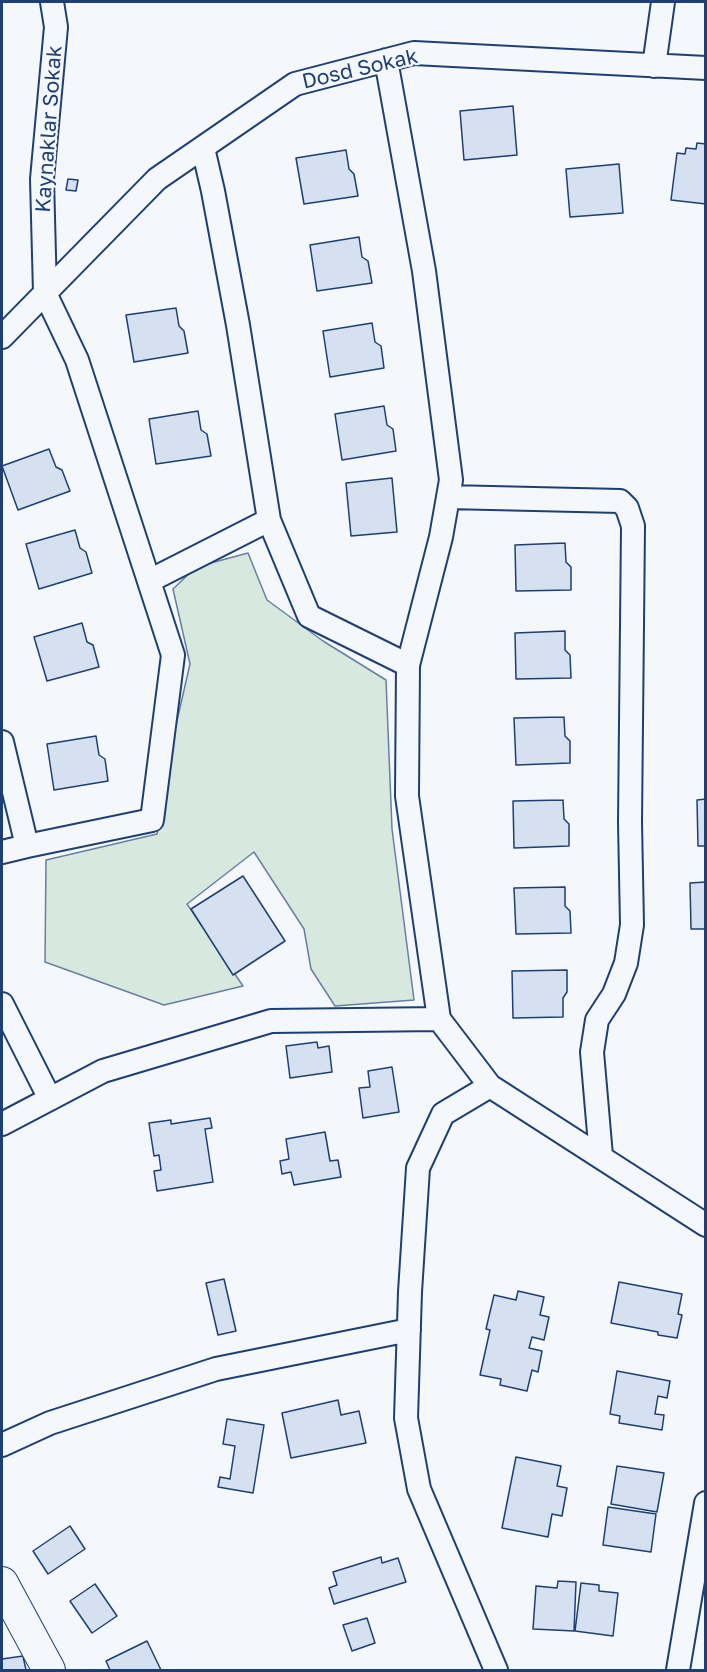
<!DOCTYPE html>
<style>
body{margin:0}
#map{position:relative;width:707px;height:1672px;overflow:hidden;background:#f4f7fb;font-family:"Golos Text",sans-serif}
canvas{display:block}
.frame{position:absolute;inset:0;border:3px solid #1d3f73;pointer-events:none}
</style>
<div id="map">
<canvas width="707" height="1672"></canvas>
<div class="frame"></div>
</div>
<script>
const c = document.querySelector('canvas').getContext('2d');
c.lineJoin = 'round';
function fillPath(path, color) { c.fillStyle = color; c.fill(path, 'evenodd'); }
const poly = rows => new Path2D(rows.map(r => 'M' + r).join(''));
function stroke(path, color, width, dash) { c.strokeStyle = color; c.lineWidth = width; c.lineCap = dash ? 'butt' : 'round'; c.setLineDash(dash || []); c.stroke(path); }
function drawText(font, color, halo, rows, align = 'center') {
  c.font = font + ' "Golos Text",sans-serif'; c.lineWidth = 4.5; c.setLineDash([]); c.textBaseline = 'middle'; c.strokeStyle = halo; c.fillStyle = color; for (const [text, x, y, turn = 0] of rows) {
    c.save(); c.translate(x, y); c.rotate((+turn || 0) * Math.PI / 180); c.textAlign = isNaN(turn) ? turn : align; if (halo) c.strokeText(text, 0, 0); c.fillText(text, 0, 0); c.restore();
  }
}
const green = poly([
 [248,553,267,600,323,641,386,680,392,829,414,1000,335,1006,311,969,304,929,254,852,187,904,243,986,164,1005,45,962,46,860,157,834,173,738,190,664,173,589,196,567,248,553]
]);
const building = poly([
 [513,106,517,155,464,160,460,111,513,106],
 [697,143,706,144,706,204,671,200,677,153,685,154,686,148,696,149,697,143],
 [346,150,349,169,354,174,358,196,304,204,296,158,346,150],
 [619,164,623,213,570,217,566,169,619,164],
 [68,179,78,180,76,191,66,190,68,179],
 [359,237,362,257,368,261,372,283,317,291,310,245,359,237],
 [176,308,179,326,184,331,188,353,134,362,126,315,176,308],
 [372,323,375,342,381,346,384,368,330,377,323,331,372,323],
 [384,406,387,425,393,429,396,451,342,460,335,414,384,406],
 [198,411,201,430,207,434,211,456,156,464,149,419,198,411],
 [49,449,56,467,62,470,70,491,18,510,2,466,49,449],
 [392,478,397,532,351,536,346,483,392,478],
 [75,530,80,548,86,552,92,573,39,589,26,544,75,530],
 [565,543,566,562,571,567,571,590,516,591,515,545,565,543],
 [82,623,87,642,93,645,99,667,47,681,34,637,82,623],
 [565,631,565,650,570,655,571,678,516,679,515,633,565,631],
 [564,717,565,736,570,741,570,763,516,765,514,718,564,717],
 [96,736,99,755,105,759,108,781,54,790,47,744,96,736],
 [706,799,706,846,698,846,697,800,706,799],
 [563,800,564,819,569,824,569,846,514,848,513,801,563,800],
 [243,876,285,941,233,975,191,909,243,876],
 [706,882,706,929,691,929,690,883,706,882],
 [565,887,565,906,570,911,571,933,516,934,514,888,565,887],
 [567,970,567,992,563,998,563,1017,513,1018,512,971,567,970],
 [317,1042,318,1048,329,1046,332,1072,290,1078,286,1046,317,1042],
 [392,1067,399,1112,363,1118,359,1088,370,1087,368,1071,392,1067],
 [210,1118,212,1128,205,1129,213,1182,157,1191,154,1171,161,1170,159,1155,154,1156,149,1123,171,1120,171,1124,210,1118],
 [325,1132,330,1161,338,1160,341,1177,294,1185,291,1172,282,1174,280,1161,289,1159,286,1139,325,1132],
 [224,1279,236,1331,218,1335,206,1283,224,1279],
 [619,1282,682,1294,678,1314,682,1315,677,1338,658,1335,658,1332,611,1323,619,1282],
 [518,1291,544,1297,540,1315,549,1317,544,1340,532,1337,529,1348,542,1351,538,1372,532,1370,527,1391,500,1385,501,1379,480,1375,490,1330,486,1329,494,1295,516,1300,518,1291],
 [617,1371,670,1381,667,1398,658,1396,655,1414,664,1415,662,1430,619,1423,620,1416,610,1414,617,1371],
 [338,1400,341,1415,359,1411,366,1443,291,1458,282,1413,338,1400],
 [227,1419,264,1425,253,1493,218,1487,220,1477,230,1479,235,1446,223,1444,227,1419],
 [516,1457,561,1466,557,1486,567,1488,562,1516,552,1514,548,1537,502,1528,516,1457],
 [617,1466,664,1473,657,1512,611,1504,617,1466],
 [608,1507,656,1514,651,1552,603,1545,608,1507],
 [70,1526,85,1549,48,1574,33,1551,70,1526],
 [381,1557,382,1563,398,1558,406,1582,334,1604,329,1588,337,1585,333,1572,381,1557],
 [558,1581,576,1582,574,1631,533,1629,536,1586,557,1588,558,1581],
 [581,1583,599,1585,599,1591,618,1593,613,1636,575,1631,581,1583],
 [95,1584,117,1616,92,1633,70,1601,95,1584],
 [367,1618,375,1643,352,1651,343,1625,367,1618],
 [147,1641,161,1670,110,1670,106,1661,147,1641],
 [23,1656,26,1670,2,1670,2,1659,23,1656]
]);
const street = poly([
 [386,60,424,271,451,480,441,537,408,665,407,796,439,1019,490,1086,706,1225],
 [654,66,663,2],
 [203,148,213,191,238,325,269,520,309,616,408,665],
 [2,337,157,179,295,84,414,53,706,68],
 [448,497,620,501,627,508,633,526,630,822,632,925,626,963,614,994,597,1020,592,1052,601,1156],
 [149,581,269,520],
 [2,742,27,846,2,852],
 [27,846,152,820,173,655,77,360,45,293,42,179,56,27,52,2],
 [2,1004,50,1099],
 [490,1086,443,1114,418,1168,410,1292,406,1418,419,1489,496,1670],
 [2,1124,103,1071,271,1021,439,1019],
 [2,1445,50,1423,216,1369,409,1330],
 [678,1670,706,1503]
]);
const secondary = poly([
 [2,1583,49,1670]
]);
const streetNames = [
 ["Dosd Sokak",360,69,-13],
 ["Kaynaklar Sokak",49,129,-86]
];
fillPath(green, '#d7e8df');
stroke(green, '#687fa3', 1.5);
fillPath(building, '#d5e0f0');
stroke(building, '#1d3f73', 1.5);
stroke(street, '#1d3f73', 26);
stroke(secondary, '#1d3f73', 34);
stroke(street, '#f4f7fb', 22);
stroke(secondary, '#f4f7fb', 32);
drawText('21px', '#1d3f73', '#f4f7fb', streetNames);
</script>
